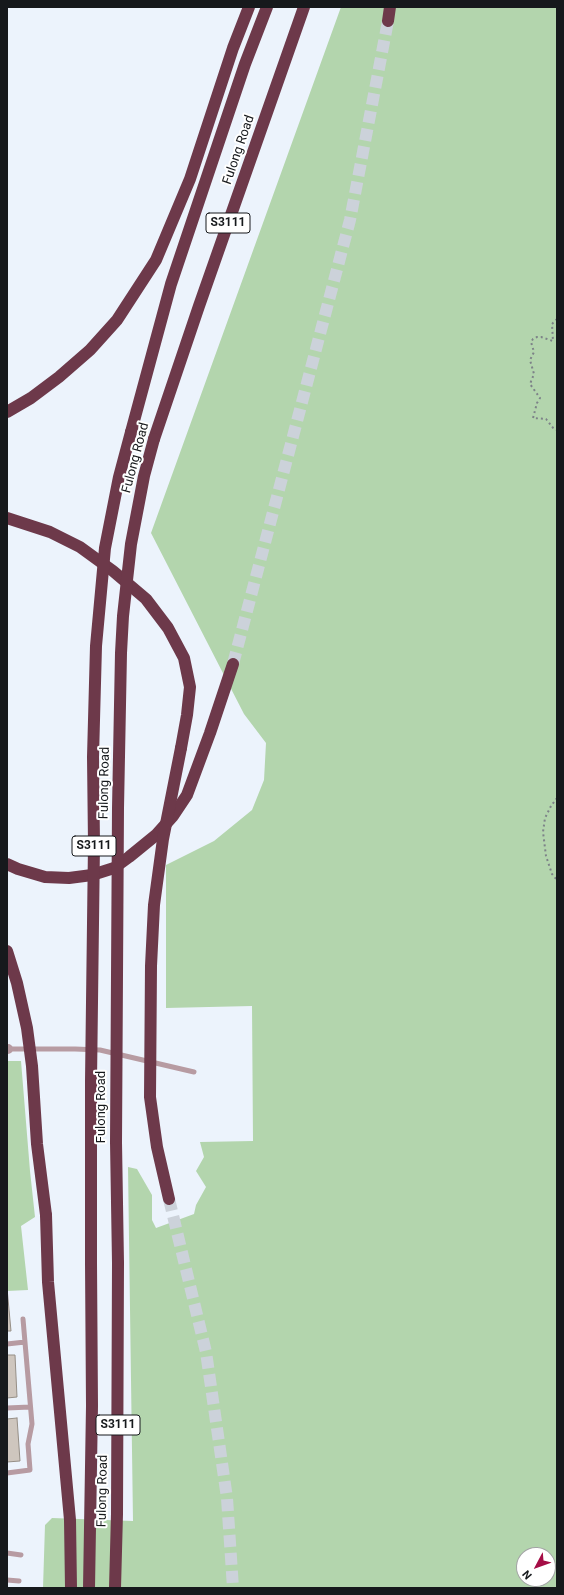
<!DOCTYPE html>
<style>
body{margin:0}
#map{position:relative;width:564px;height:1595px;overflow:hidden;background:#ecf3fc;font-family:Roboto,sans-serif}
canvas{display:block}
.frame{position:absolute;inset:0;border:8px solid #16191c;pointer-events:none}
.north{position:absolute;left:516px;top:1547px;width:40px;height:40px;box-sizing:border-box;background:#fff;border:1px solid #a2a3a4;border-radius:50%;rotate:229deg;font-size:11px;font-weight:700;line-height:16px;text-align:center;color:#16191c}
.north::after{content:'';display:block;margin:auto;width:14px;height:18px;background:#a50d46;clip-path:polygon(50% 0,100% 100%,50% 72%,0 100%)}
</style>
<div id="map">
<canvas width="564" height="1595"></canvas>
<div class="frame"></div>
<div class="north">N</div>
</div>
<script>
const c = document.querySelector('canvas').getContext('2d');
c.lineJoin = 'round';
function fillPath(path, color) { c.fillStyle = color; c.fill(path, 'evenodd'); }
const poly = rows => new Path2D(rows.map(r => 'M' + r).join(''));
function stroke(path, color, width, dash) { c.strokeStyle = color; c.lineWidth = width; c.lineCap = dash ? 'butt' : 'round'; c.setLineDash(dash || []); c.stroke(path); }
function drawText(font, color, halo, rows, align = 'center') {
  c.font = font + ' Roboto,sans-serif'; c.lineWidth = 4; c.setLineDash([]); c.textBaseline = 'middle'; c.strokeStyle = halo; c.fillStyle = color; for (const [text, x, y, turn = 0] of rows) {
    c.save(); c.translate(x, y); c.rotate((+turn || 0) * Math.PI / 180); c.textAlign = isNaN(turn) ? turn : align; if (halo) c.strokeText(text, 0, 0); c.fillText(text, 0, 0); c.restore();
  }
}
const green = poly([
 [341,7,557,7,557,1588,43,1588,45,1525,52,1518,133,1521,128,1167,137,1169,152,1195,152,1220,156,1228,194,1214,196,1205,206,1187,196,1171,204,1157,200,1142,253,1141,252,1006,166,1008,166,865,214,841,252,810,264,780,266,743,244,714,151,533],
 [524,1555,548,1555,548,1579,524,1579],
 [7,1061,21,1061,30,1171,35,1217,21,1226,28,1290,7,1291]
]);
const building = poly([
 [7,1288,11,1331,7,1331,7,1288],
 [7,1355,15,1355,17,1397,7,1398,7,1355],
 [17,1418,20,1461,7,1462,7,1419,17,1418]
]);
const highwayTunnel = poly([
 [233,664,350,220,388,21],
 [169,1199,206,1352,227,1498,233,1588]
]);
const path = poly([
 [557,319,552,324,553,341,541,337,537,337,533,339,531,342,534,352,530,360,534,374,530,384,540,398,537,403,533,418,546,419,554,429,557,430],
 [557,798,551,806,545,818,543,832,546,856,552,874,557,880]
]);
const lane = poly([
 [8,1049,75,1049,100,1050,194,1072],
 [7,1344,25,1342],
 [7,1408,30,1407],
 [7,1473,30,1470,28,1444,32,1424,23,1319],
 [7,1553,21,1555],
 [7,1580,19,1581]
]);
const street = poly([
 [7,1049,8,1049]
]);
const highway = poly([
 [388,21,390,7],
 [7,412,31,398,59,377,90,350,117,320,156,260,190,179,233,48,249,7],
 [131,432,171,284,245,64,267,7],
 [154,439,199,306,304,7],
 [7,518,50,532,80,547,113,571,146,599,168,628,184,658,190,687,187,715,181,748],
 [7,864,18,869,45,877,69,878,92,875,114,868,129,857,156,835,173,816,187,795,210,733,233,664],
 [46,1215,48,1282,70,1520,71,1588],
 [89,1588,92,1406,91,1263],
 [115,1588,117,1514,118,1263]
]);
const highwayBridge = poly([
 [7,951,17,983,27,1028,32,1066,37,1144,46,1215],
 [169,1199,157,1147,150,1097,151,966,154,905,163,839,181,748],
 [91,1263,91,1081,94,844,93,757,96,646,105,548,119,477,131,432],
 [118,1263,116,1142,118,808,121,653,123,616,131,544,144,476,154,439]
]);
const shields = [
 [228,223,44],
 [94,846,44],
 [118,1425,44]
];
const shieldNames = [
 ["S3111",228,223],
 ["S3111",94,846],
 ["S3111",118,1425]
];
const streetNames = [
 ["Fulong Road",239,150,-71],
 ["Fulong Road",136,458,-75],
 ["Fulong Road",105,783,-89],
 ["Fulong Road",102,1107,-90],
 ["Fulong Road",103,1491,-89]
];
fillPath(green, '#b3d5ad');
fillPath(building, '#cec6be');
stroke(building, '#958e86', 1);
stroke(highwayTunnel, '#ccd2da', 12, [12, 6]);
stroke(path, '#7d8288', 2, [2, 3]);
stroke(lane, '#b79ba2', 5);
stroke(street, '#b79ba2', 10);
stroke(highway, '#6d394a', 12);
stroke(highwayBridge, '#6d394a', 12);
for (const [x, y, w] of shields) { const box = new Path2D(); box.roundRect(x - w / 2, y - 10, w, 20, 3); c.fillStyle = '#fff'; c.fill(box); stroke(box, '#16191c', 1); }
drawText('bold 12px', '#16191c', null, shieldNames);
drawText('13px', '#16191c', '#fff', streetNames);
</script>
